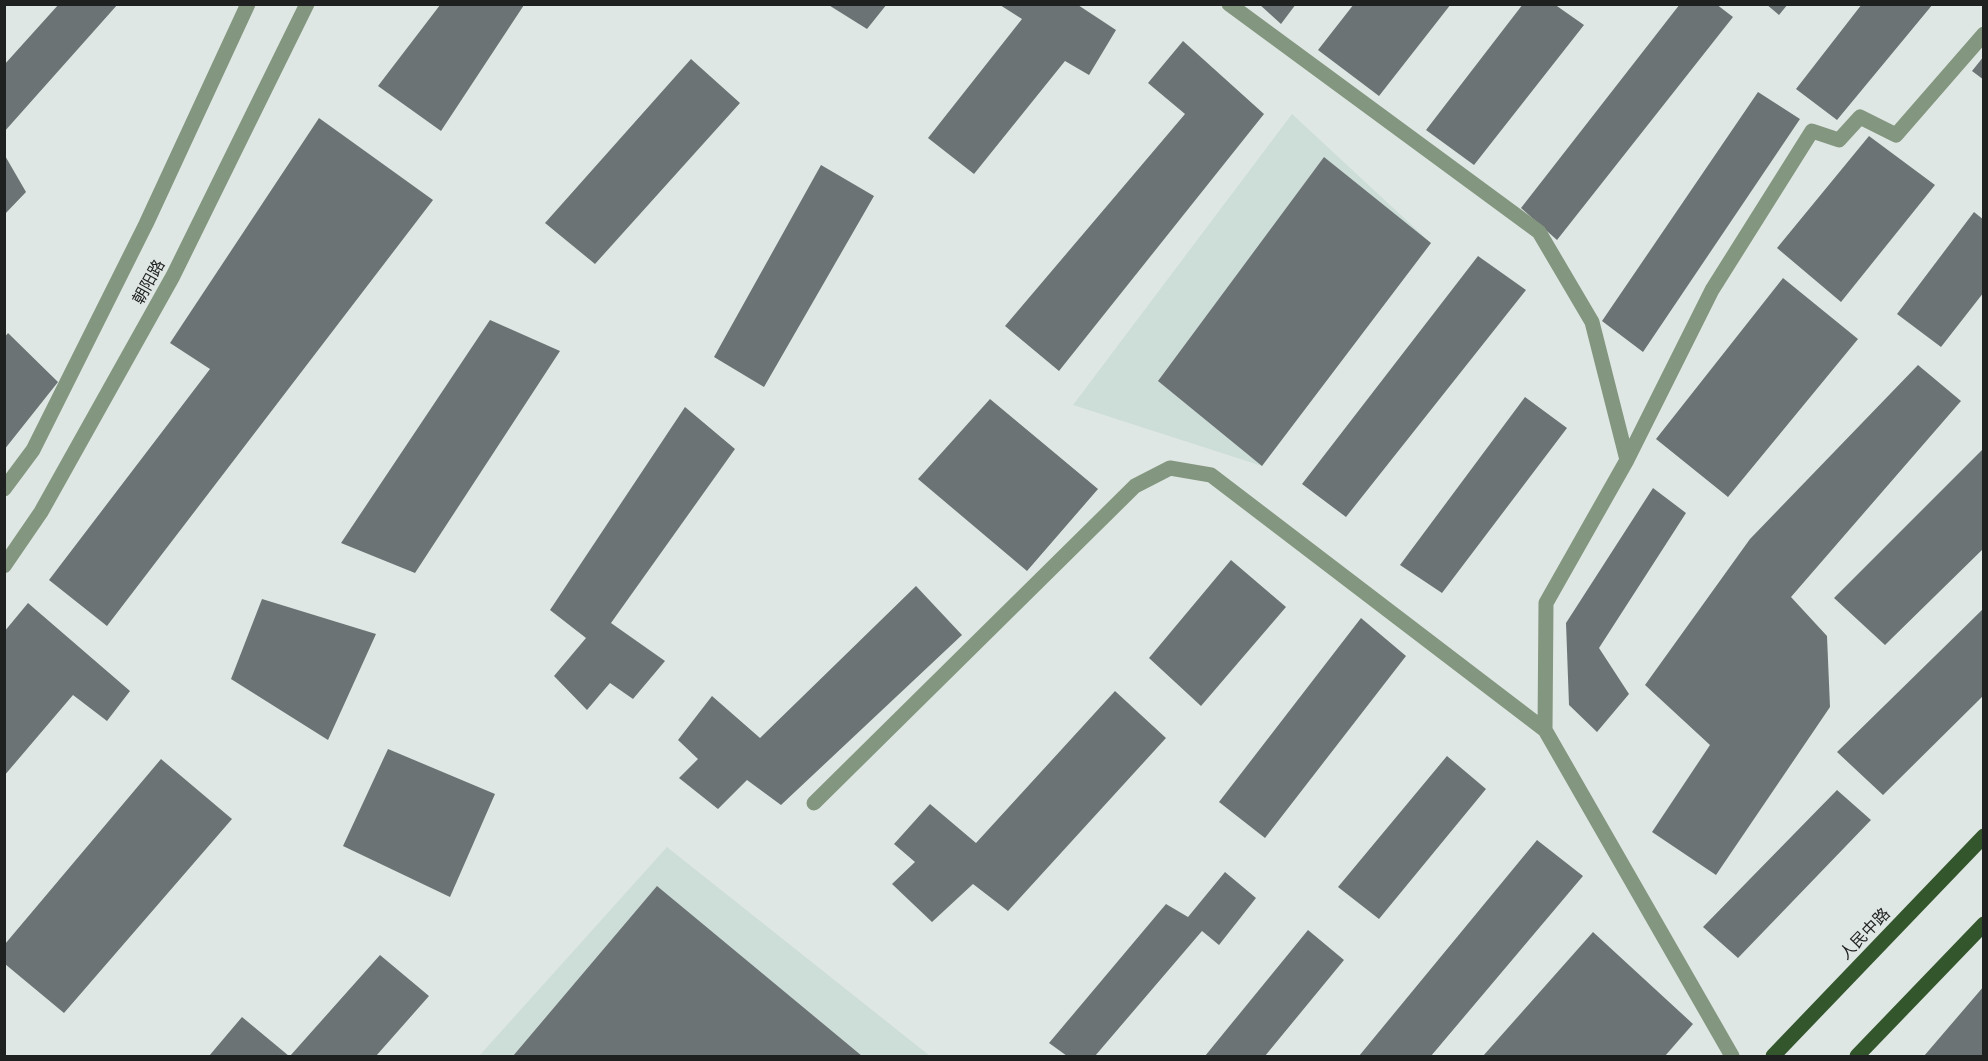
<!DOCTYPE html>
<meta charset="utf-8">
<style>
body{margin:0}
#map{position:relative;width:1988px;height:1061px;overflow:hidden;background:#dfe7e4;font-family:"Public Sans",sans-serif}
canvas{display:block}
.frame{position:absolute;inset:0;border:6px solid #1f2120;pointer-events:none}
</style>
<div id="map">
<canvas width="1988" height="1061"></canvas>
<div class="frame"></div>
</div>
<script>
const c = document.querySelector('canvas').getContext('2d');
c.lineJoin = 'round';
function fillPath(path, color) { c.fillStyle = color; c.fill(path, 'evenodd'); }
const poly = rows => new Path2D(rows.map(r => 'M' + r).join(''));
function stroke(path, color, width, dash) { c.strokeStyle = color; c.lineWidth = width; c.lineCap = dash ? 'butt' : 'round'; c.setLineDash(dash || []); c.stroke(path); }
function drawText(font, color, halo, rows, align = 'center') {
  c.font = font + ' "Public Sans","Noto Sans SC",sans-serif'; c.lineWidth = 6; c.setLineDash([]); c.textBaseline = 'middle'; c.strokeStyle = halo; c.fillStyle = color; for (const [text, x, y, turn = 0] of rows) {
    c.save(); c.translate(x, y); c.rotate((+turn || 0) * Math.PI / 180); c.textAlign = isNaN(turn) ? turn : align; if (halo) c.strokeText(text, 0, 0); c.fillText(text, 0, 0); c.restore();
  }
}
const built = poly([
 [1292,114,1431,243,1262,466,1073,405],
 [667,847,930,1056,479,1056]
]);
const building = poly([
 [59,4,118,4,4,132,4,65],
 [827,4,887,4,867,29],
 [1259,4,1296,4,1281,24],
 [1354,4,1451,4,1379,96,1318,50],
 [1523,4,1554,4,1584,25,1474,165,1426,130],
 [1680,4,1716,4,1733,17,1557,240,1521,208],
 [1766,4,1788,4,1779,15],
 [1862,4,1933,4,1837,120,1796,89],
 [440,5,524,5,441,131,378,86],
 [1000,5,1078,5,1116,30,1089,75,1065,61,974,174,928,138,1022,19],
 [1183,41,1264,114,1059,371,1005,326,1185,114,1148,83],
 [1984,56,1984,80,1972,71],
 [691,59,740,103,595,264,545,223],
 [1758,92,1800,119,1643,352,1602,321],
 [319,118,433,200,107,626,49,580,210,369,170,343],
 [1869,136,1935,185,1841,302,1777,248],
 [4,154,26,192,4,215],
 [1324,157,1431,243,1262,466,1158,381],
 [821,165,874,196,764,387,714,357],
 [1974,212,1984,220,1984,292,1941,347,1897,314],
 [1478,256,1526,290,1346,517,1302,484],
 [1783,278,1858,339,1728,497,1656,439],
 [490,320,560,351,415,573,341,543],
 [8,333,58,382,4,450,4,338],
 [1918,365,1961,401,1791,597,1827,636,1830,707,1716,875,1652,832,1710,745,1645,685,1750,539],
 [1525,397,1567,428,1442,593,1400,565],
 [990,399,1098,489,1027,571,918,479],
 [685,407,735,449,611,623,665,661,633,699,610,683,587,710,554,676,586,638,550,610],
 [1984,448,1984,548,1885,645,1834,598],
 [1653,488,1686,513,1599,648,1629,694,1597,732,1569,705,1566,623],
 [1231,560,1286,607,1201,706,1149,658],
 [916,586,962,635,781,805,747,780,718,809,679,778,698,759,678,740,712,696,760,738],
 [262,599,376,634,328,740,231,679],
 [28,603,130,691,107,721,73,695,4,776,4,632],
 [1984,608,1984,695,1883,795,1837,752],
 [1361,618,1406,656,1265,838,1219,802],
 [1115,691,1166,738,1008,911,973,884,932,922,892,884,915,862,894,844,930,804,976,843],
 [388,749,495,794,450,897,343,846],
 [1447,756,1486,789,1379,919,1338,887],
 [161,759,232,819,64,1013,5,964,5,944],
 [1837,790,1871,820,1738,958,1703,927],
 [1537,840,1583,876,1431,1056,1359,1056],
 [1225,872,1256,898,1219,945,1202,931,1095,1056,1067,1056,1049,1043,1166,904,1188,917],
 [657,886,862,1056,513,1056],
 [1308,930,1344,960,1265,1056,1205,1056],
 [1593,932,1693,1024,1665,1056,1483,1056],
 [380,955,429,996,376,1056,290,1056],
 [1984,986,1984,1056,1924,1056],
 [242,1017,289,1056,209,1056]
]);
const minor = poly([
 [1229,4,1539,232,1592,322,1627,460,1546,603,1545,730,1732,1056],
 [1627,460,1712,290,1812,131,1839,140,1860,117,1896,135,1984,34],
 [4,489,33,450,146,224,248,4],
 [4,566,41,512,173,276,307,4],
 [814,803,1135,486,1170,468,1211,475,1545,730]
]);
const major = poly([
 [1773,1056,1984,836],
 [1857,1056,1984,924]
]);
const streetNames = [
 ["朝阳路",149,282,-61],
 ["人民中路",1865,934,-46]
];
fillPath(built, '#cdddd8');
fillPath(building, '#6c7374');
stroke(minor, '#83967f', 15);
stroke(major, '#34562d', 15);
drawText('16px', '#1f2120', '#dfe7e4', streetNames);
</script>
